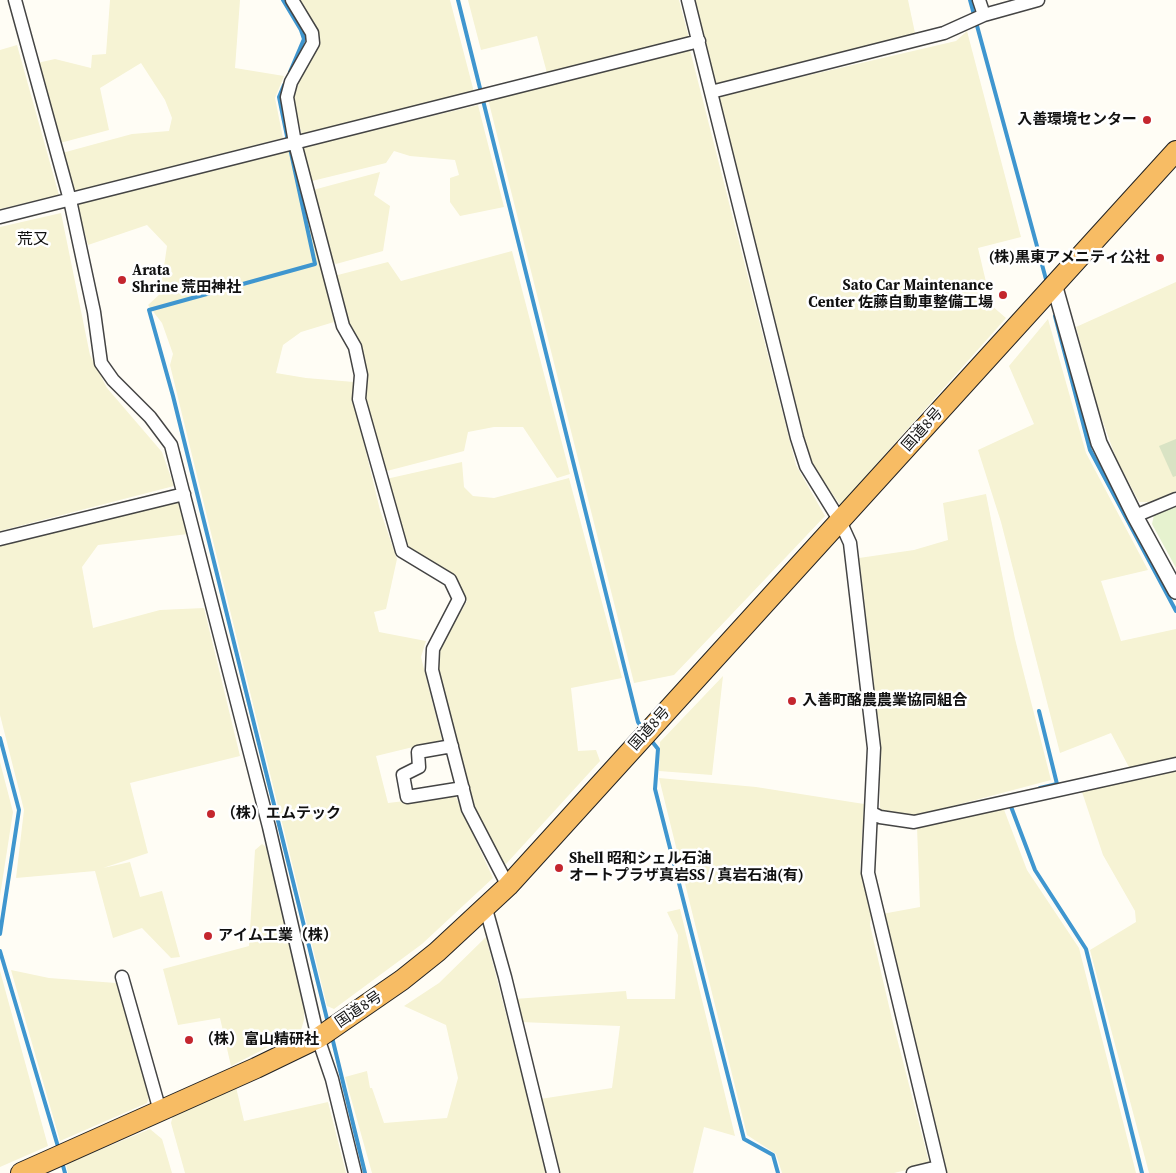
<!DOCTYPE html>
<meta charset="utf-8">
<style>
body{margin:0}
canvas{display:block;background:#fffdf5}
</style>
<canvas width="1176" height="1173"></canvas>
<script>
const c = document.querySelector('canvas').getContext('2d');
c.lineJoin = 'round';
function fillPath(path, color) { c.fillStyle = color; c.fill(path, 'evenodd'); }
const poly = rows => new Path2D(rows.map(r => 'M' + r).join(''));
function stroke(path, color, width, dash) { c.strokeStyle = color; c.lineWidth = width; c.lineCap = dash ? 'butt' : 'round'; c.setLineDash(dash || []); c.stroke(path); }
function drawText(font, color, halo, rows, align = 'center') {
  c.font = font + ' "Source Serif 4","Noto Sans JP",serif'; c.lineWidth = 5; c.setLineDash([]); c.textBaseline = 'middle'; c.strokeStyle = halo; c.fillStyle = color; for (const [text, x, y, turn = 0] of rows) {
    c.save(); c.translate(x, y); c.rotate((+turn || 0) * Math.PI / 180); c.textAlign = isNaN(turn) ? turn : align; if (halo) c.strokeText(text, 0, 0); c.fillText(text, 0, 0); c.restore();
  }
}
const farmland = poly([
 [110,0,240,0,235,68,284,76,275,98,283,138,73,192,62,153,132,134,169,131,172,118,165,100,141,63,100,88,109,130,60,143,37,63,55,59,91,68,92,55,106,54],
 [299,0,450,0,474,92,302,135,293,100,294,95,318,37,313,21],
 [468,0,679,0,689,38,547,73,537,36,481,50],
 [695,0,908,0,915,33,715,85],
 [967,31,1021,237,978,248,986,282,977,293,1006,318,840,505,810,461,719,96,956,41],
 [17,45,59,195,0,209,0,50],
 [690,50,796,465,825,516,674,675,634,683,488,99],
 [478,105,504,207,460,216,450,202,450,178,459,175,455,160,410,156,394,151,386,163,312,181,303,147],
 [292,150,334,322,301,332,283,345,276,373,306,378,354,382,354,402,380,510,397,559,386,609,374,612,379,632,426,641,421,657,442,740,376,756,388,803,455,795,493,878,422,944,334,1009,327,1006,189,443,170,365,173,354,162,323,148,305,160,294,167,246,147,225,88,245,76,201],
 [380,172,374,195,390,206,383,251,336,264,332,261,313,190],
 [61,213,90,355,107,388,162,452,174,486,0,531,0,227],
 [512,251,570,474,557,478,523,427,494,427,468,432,464,451,383,472,365,401,349,324,334,276,388,262,401,281],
 [1176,282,1176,491,1150,502,1139,502,1116,458,1097,406,1076,327],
 [1048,319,1086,453,1148,570,1101,581,1121,641,1176,629,1176,759,1131,771,1111,733,1060,753,1001,522,978,450,1034,424,1009,366],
 [462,462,464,487,473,496,494,498,569,478,622,678,571,688,578,751,596,750,600,761,506,864,497,861,471,808,436,672,437,653,467,601,453,574,406,546,386,479],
 [986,494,1015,639,1051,780,915,816,880,811,880,739,859,558,914,550,948,540,943,503],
 [179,500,188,534,98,545,82,567,93,628,160,610,204,608,240,756,130,783,148,853,103,868,130,862,140,897,162,891,180,957,171,958,142,928,113,938,95,871,16,878,24,810,0,715,0,546],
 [723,676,712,775,659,771,660,742],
 [0,762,13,812,0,896],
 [1176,770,1176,1173,1149,1173,1090,950,1136,922,1135,911,1103,855,1081,789],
 [659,778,756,787,864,804,860,870,871,916,870,925,892,1019,929,1162,927,1165,894,1173,782,1173,776,1154,747,1135],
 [1003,807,1027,870,1079,948,1136,1173,947,1173,882,914,920,907,917,827],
 [262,844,266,847,304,1008,304,1020,301,1030,231,1066,220,1018,178,1025,163,969,249,946,255,850],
 [680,909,735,1136,704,1127,693,1173,558,1173,540,1099,612,1088,620,1026,520,1022,514,999,626,991,627,999,675,999,678,935,667,912],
 [486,937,547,1173,372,1173,345,1077,367,1071,370,1088,372,1088,384,1123,447,1118,458,1078,446,1025,404,1006,439,983],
 [11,970,49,978,116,983,149,1096,147,1103,60,1141],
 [0,971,48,1146,0,1167],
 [236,1087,244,1121,328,1102,346,1173,185,1173,171,1123,173,1115],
 [150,1129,162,1139,172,1173,68,1173,66,1164]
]);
const cemetery = poly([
 [1176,439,1176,476,1173,477,1159,446]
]);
const pitch = poly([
 [1176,506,1176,568,1152,524,1154,515]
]);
const stream = poly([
 [283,0,301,30,304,39,290,72],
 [458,0,638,722,643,729],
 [970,0,1047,283],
 [284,85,279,97,288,141],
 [290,148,315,264,149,310,173,396,328,1023],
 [1055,316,1090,450,1176,611],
 [1039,711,1057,784,1040,788],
 [0,738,19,810,0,934],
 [650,739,658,749,655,789,744,1139,773,1155,778,1173],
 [1010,804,1035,870,1086,949,1142,1173],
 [0,951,59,1150],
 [332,1037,365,1173],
 [62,1162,65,1173]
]);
const minor = poly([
 [15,0,70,200,94,312,101,363,113,380,150,417,171,445,269,827,318,1038,332,1079,355,1173],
 [292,0,312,33,313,43,291,82,287,97,295,143,343,326,355,347,361,375,359,399,402,551,450,580,459,599,433,649,432,670,468,809,508,886],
 [688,0,797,438,806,466,840,521,850,543,874,748,868,873,940,1173],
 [979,0,984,15],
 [711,92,944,33,984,15,1038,0],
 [0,217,699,41],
 [1135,516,1176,499],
 [0,539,184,494],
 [452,746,418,752,419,767,403,775,407,797,463,788],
 [872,813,880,817,914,822,1176,764],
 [486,909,505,977,553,1173],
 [122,977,160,1111],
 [913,1173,938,1167]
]);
const tertiary = poly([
 [1054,284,1099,443,1135,516,1176,591]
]);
const trunk = poly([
 [21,1173,256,1068,318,1038,402,980,437,952,508,886,1176,151]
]);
const markers = [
 [1147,120,5,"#c4262e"],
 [1160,258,5,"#c4262e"],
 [122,280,5,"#c4262e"],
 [1003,295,5,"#c4262e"],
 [792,701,5,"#c4262e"],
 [211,814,5,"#c4262e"],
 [559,868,5,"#c4262e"],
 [208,936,5,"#c4262e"],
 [189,1040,5,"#c4262e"]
];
const poiNames = [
 ["入善環境センター",1137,120,"right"],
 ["(株)黒東アメニティ公社",1150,258,"right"],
 ["Arata",132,271],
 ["Shrine 荒田神社",132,288],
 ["Sato Car Maintenance",993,286,"right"],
 ["Center 佐藤自動車整備工場",993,303,"right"],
 ["入善町酪農農業協同組合",802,701],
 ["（株）エムテック",221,814],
 ["Shell 昭和シェル石油",569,859],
 ["オートプラザ真岩SS / 真岩石油(有)",569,876],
 ["アイム工業（株）",218,936],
 ["（株）富山精研社",199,1040]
];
const streetNames = [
 ["国道8号",923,430,-48],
 ["国道8号",650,729,-48],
 ["国道8号",359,1010,-34]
];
const neighbourhoodNames = [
 ["荒又",33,240]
];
fillPath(farmland, '#f6f3d4');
fillPath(cemetery, '#d9e3c4');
fillPath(pitch, '#e6f2cf');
stroke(stream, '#3f96cf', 4);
stroke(minor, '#444', 15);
stroke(tertiary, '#444', 18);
stroke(trunk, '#222', 22);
stroke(minor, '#fff', 12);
stroke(tertiary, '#fff', 15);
stroke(trunk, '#f7bc64', 20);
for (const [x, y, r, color] of markers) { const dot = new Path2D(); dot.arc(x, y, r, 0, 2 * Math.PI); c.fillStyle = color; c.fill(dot); stroke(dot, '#fff', 2); }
drawText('bold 15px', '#111', '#fff', poiNames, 'left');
drawText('15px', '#111', '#fff', streetNames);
drawText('16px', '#111', '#fff', neighbourhoodNames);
</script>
